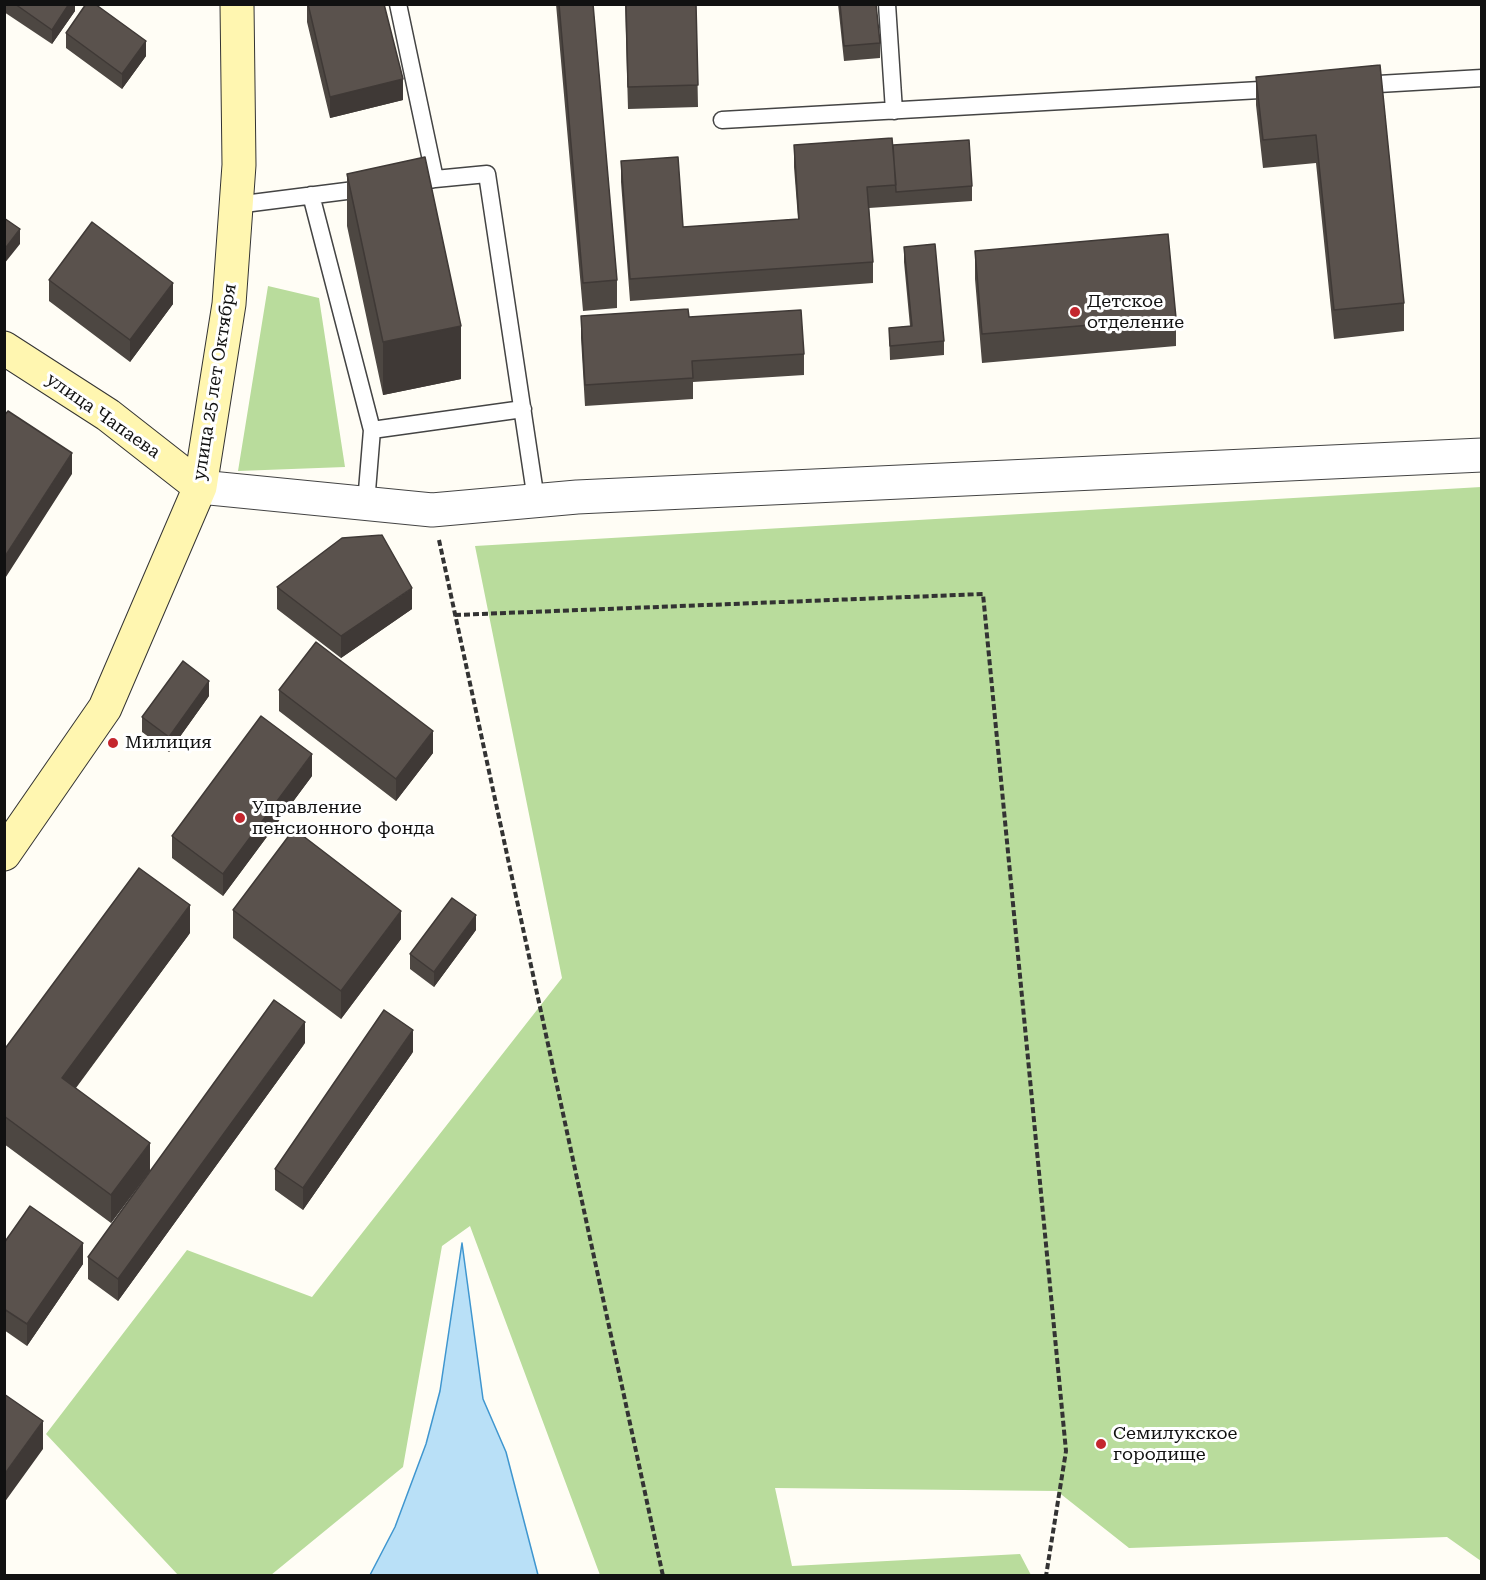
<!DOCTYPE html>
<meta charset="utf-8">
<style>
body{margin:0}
#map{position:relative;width:1486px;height:1580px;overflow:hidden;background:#fffdf5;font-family:"Roboto Serif",serif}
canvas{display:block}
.frame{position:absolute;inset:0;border:6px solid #111;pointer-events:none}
</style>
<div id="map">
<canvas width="1486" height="1580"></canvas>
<div class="frame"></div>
</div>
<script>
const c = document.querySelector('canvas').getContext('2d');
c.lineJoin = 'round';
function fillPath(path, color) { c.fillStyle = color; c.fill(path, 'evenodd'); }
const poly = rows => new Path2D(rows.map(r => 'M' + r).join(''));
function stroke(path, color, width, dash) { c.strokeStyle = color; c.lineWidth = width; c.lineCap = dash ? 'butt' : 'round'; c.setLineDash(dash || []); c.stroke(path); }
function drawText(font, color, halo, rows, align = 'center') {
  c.font = font + ' "Roboto Serif",serif'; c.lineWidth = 6; c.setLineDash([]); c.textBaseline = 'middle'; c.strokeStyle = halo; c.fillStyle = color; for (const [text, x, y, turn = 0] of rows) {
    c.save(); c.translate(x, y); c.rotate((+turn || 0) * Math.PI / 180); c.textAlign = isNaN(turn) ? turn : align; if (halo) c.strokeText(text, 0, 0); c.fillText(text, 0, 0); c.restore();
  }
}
const forest = poly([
 [268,286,319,298,345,467,238,471],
 [1481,487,1481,1561,1447,1537,1129,1548,1057,1491,775,1488,792,1566,1020,1554,1031,1575,600,1575,470,1226,442,1246,403,1467,271,1575,178,1575,46,1434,187,1250,312,1297,562,978,475,546]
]);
const water = poly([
 [462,1243,483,1399,506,1452,538,1575,370,1575,395,1527,426,1444,440,1391,462,1243]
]);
const path = poly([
 [439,540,663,1576],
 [455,615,983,594,1066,1451,1046,1576]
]);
const lane = poly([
 [398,4,435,179,425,181],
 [887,4,894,111],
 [1361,85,1482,78],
 [722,120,1278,89],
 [435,179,487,174,536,500],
 [311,195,372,430],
 [236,205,370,188],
 [366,503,372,430,523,409]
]);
const street = poly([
 [200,487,432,510,577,497,1482,455]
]);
const secondary = poly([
 [4,348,108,415,200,487],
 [4,854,105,708,200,487,229,304,239,165,237,4]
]);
const wall = poly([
 [4,4,75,4,75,11,52,44,4,12],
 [307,4,384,4,403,100,330,118,307,22],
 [556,4,593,4,617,280,617,308,583,311],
 [625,4,696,4,698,107,628,109],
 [838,4,876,4,880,43,880,58,844,61],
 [1108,4,1170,4,1170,6],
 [66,33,146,56,122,89,66,48],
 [1380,65,1404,303,1404,331,1334,339,1316,163,1263,168,1256,105,1256,77],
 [794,145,893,145,972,186,972,201,869,208,873,262,873,283,630,301,621,182,621,161,683,227,798,219,794,167],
 [347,174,461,379,383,395,347,226],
 [904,247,944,341,944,355,890,360,889,328,910,326,904,262],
 [975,251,1176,318,1176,346,982,363,975,279],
 [49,280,173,304,130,362,49,301],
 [581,316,689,317,804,354,804,375,693,382,693,399,585,406,581,338],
 [277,587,412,609,341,658,277,609],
 [279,690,433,753,396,801,279,711],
 [209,696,169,752,142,732,142,717],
 [312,776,223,896,172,858,172,836],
 [233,910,401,939,341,1019,233,938],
 [476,930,434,987,410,969,410,954],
 [190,933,76,1088,150,1171,111,1223,4,1144,4,1050],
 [305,1043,118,1301,88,1279,88,1257],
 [413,1052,303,1210,275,1190,275,1169],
 [4,1243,83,1264,27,1346,4,1330]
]);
const shadedWall = poly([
 [69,4,75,4,75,11,52,44,52,30],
 [146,41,146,56,122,89,122,74],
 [403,79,403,100,330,118,330,97],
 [20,229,20,244,4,264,4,250],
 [173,283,173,304,130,362,130,340],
 [461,326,461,379,383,395,383,342],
 [72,453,72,474,4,580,4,558],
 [412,588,412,609,341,658,341,636],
 [209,681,209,696,169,752,169,737],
 [433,731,433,753,396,801,396,779],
 [312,754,312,776,223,896,223,874],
 [190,905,190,933,62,1106,62,1078],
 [401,911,401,939,341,1019,341,991],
 [476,915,476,930,434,987,434,972],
 [305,1022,305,1043,118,1301,118,1279],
 [413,1030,413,1052,303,1210,303,1188],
 [150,1143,150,1171,111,1223,111,1195],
 [83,1243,83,1264,27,1346,27,1324],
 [43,1421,43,1449,4,1503,4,1475]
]);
const building = poly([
 [15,4,69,4,52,30,15,4],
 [86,4,95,4,146,41,122,74,66,33,86,4],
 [308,4,384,4,403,79,330,97,308,4],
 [559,4,593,4,617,280,583,283,559,4],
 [626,4,696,4,698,85,628,87,626,4],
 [840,4,876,4,880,43,844,46,840,4],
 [1380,65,1404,303,1334,310,1316,135,1263,140,1256,77,1380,65],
 [892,138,896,185,867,187,873,262,630,279,621,161,678,157,683,227,799,219,794,145,892,138],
 [969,140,972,186,896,192,893,145,969,140],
 [425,157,461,326,383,342,347,174,425,157],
 [4,218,20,229,4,250,4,218],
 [92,222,173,283,130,340,49,280,92,222],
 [1168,234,1176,318,982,334,975,251,1168,234],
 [935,244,944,341,890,346,889,328,912,326,904,247,935,244],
 [688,309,689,317,801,310,804,354,692,361,693,378,585,385,581,316,688,309],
 [8,411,72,453,4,558,4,416,8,411],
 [382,535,412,588,341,636,277,587,342,538,382,535],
 [316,642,433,731,396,779,279,690,316,642],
 [183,661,209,681,169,737,142,717,183,661],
 [261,716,312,754,223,874,172,836,261,716],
 [294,829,401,911,341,991,233,910,294,829],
 [139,868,190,905,62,1078,150,1143,111,1195,4,1116,4,1050,139,868],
 [452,898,476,915,434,972,410,954,452,898],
 [274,1000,305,1022,118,1279,88,1257,274,1000],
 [384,1010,413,1030,303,1188,275,1169,384,1010],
 [30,1206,83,1243,27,1324,4,1309,4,1243,30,1206],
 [4,1394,43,1421,4,1475,4,1394]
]);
const markers = [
 [1075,312,6,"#c4262e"],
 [113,743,6,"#c4262e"],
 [240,818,6,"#c4262e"],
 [1101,1444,6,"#c4262e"]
];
const poiNames = [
 ["Детское",1087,302],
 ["отделение",1087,323],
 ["Милиция",125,743],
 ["Управление",252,808],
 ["пенсионного фонда",252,829],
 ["Семилукское",1113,1434],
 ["городище",1113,1455]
];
const streetNames = [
 ["улица 25 лет Октября",215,382,-81],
 ["улица Чапаева",103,416,35]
];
fillPath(forest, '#b9dc9c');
fillPath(water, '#b9e0f7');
stroke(water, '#3f96cf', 1.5);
stroke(lane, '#444', 19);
stroke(street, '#444', 35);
stroke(secondary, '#333', 35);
stroke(path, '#333', 4, [6, 3]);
stroke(lane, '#fff', 16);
stroke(street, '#fff', 33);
stroke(secondary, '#fff6b0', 33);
fillPath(wall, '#4d4742');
fillPath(shadedWall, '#3f3936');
fillPath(building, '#5a524d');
stroke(building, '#3f3936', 1.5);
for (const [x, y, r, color] of markers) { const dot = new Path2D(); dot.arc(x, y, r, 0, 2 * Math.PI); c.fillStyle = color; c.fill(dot); stroke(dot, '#fff', 2); }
drawText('18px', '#111', '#fff', poiNames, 'left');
drawText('18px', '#111', '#fff', streetNames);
</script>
